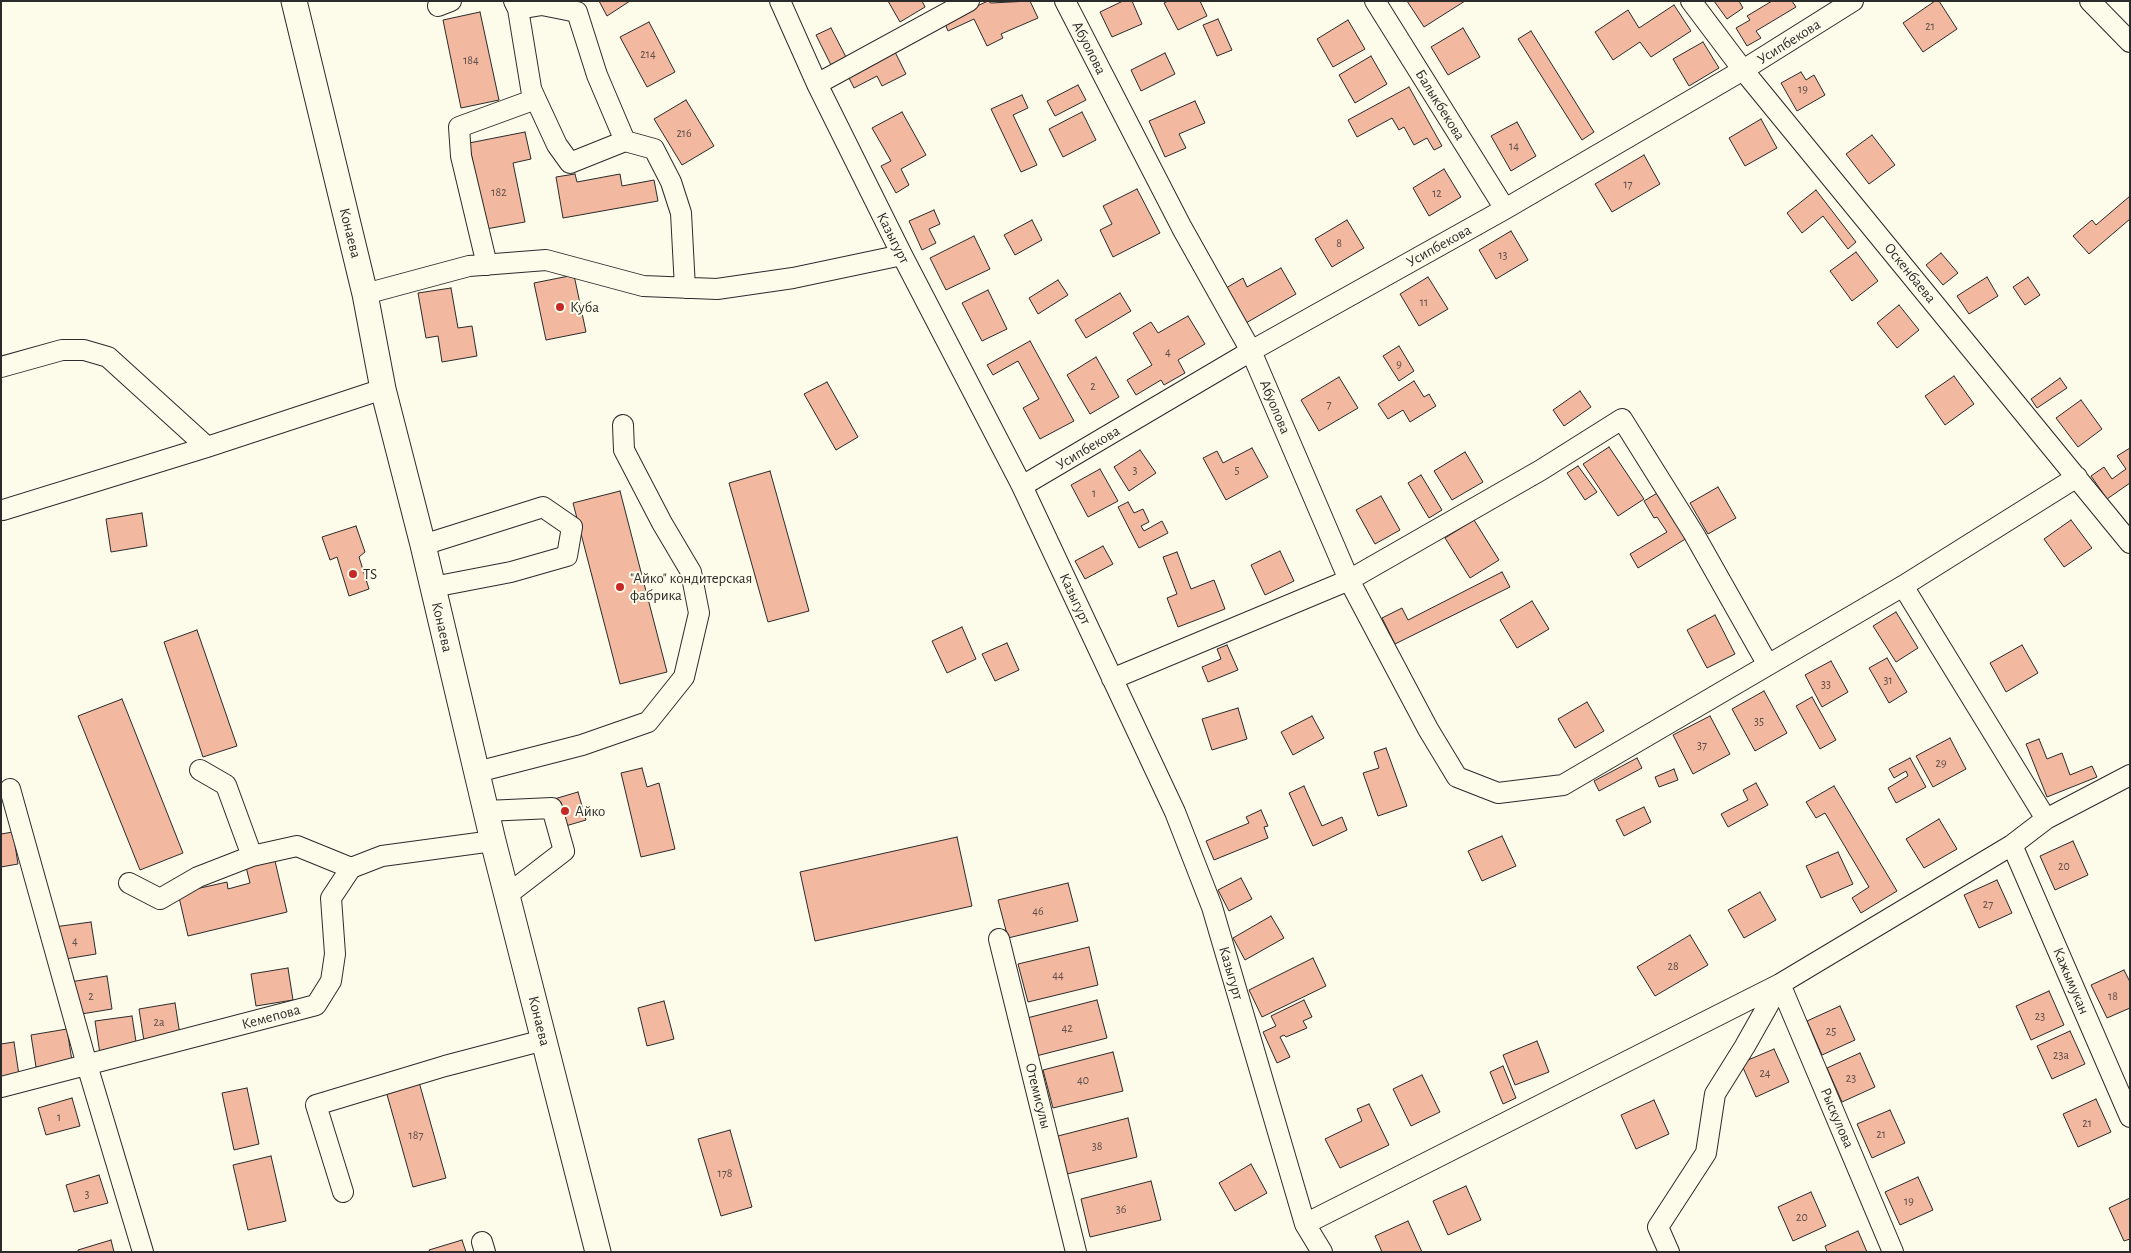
<!DOCTYPE html>
<meta charset="utf-8">
<style>
body{margin:0}
#map{position:relative;width:2131px;height:1253px;overflow:hidden;background:#fdfbea;font-family:"Alegreya Sans",sans-serif}
canvas{display:block}
.frame{position:absolute;inset:0;border:2px solid #2b2b2b;pointer-events:none}
</style>
<div id="map">
<canvas width="2131" height="1253"></canvas>
<div class="frame"></div>
</div>
<script>
const c = document.querySelector('canvas').getContext('2d');
c.lineJoin = 'round';
function fillPath(path, color) { c.fillStyle = color; c.fill(path, 'evenodd'); }
const poly = rows => new Path2D(rows.map(r => 'M' + r).join(''));
function stroke(path, color, width, dash) { c.strokeStyle = color; c.lineWidth = width; c.lineCap = dash ? 'butt' : 'round'; c.setLineDash(dash || []); c.stroke(path); }
function drawText(font, color, halo, rows, align = 'center') {
  c.font = font + ' "Alegreya Sans",sans-serif'; c.lineWidth = 4; c.setLineDash([]); c.textBaseline = 'middle'; c.strokeStyle = halo; c.fillStyle = color; for (const [text, x, y, turn = 0] of rows) {
    c.save(); c.translate(x, y); c.rotate((+turn || 0) * Math.PI / 180); c.textAlign = isNaN(turn) ? turn : align; if (halo) c.strokeText(text, 0, 0); c.fillText(text, 0, 0); c.restore();
  }
}
const building = poly([
 [599,1,630,1,607,16,599,1],
 [888,1,922,1,925,7,900,22,888,1],
 [988,1,991,3,1030,1,1038,18,1001,34,1003,38,987,46,974,19,948,31,944,21,988,1],
 [1123,1,1132,1,1142,24,1112,37,1100,12,1123,1],
 [1168,1,1200,1,1207,16,1178,30,1164,3,1168,1],
 [1407,1,1465,1,1424,27,1407,1],
 [1714,1,1739,1,1743,8,1727,19,1714,1],
 [1772,1,1792,1,1796,7,1756,31,1761,38,1747,46,1736,28,1750,20,1747,16,1772,1],
 [1935,1,1939,1,1957,29,1923,52,1903,23,1935,1],
 [1674,5,1691,31,1651,57,1640,42,1613,60,1595,32,1628,10,1639,28,1674,5],
 [480,12,499,100,461,108,443,20,480,12],
 [1218,19,1232,50,1217,56,1203,25,1218,19],
 [1348,20,1365,49,1333,67,1317,39,1348,20],
 [649,22,675,72,647,87,620,37,649,22],
 [831,28,846,57,831,65,816,35,831,28],
 [1463,28,1480,57,1448,75,1431,47,1463,28],
 [1531,31,1594,132,1582,140,1518,39,1531,31],
 [1703,42,1719,68,1689,86,1673,59,1703,42],
 [894,50,906,74,882,86,877,76,854,88,847,74,894,50],
 [1165,53,1175,74,1141,91,1131,70,1165,53],
 [1371,56,1387,84,1355,103,1339,75,1371,56],
 [1801,72,1806,80,1814,75,1825,95,1797,111,1781,83,1801,72],
 [1078,85,1086,100,1055,116,1047,101,1078,85],
 [1409,87,1442,146,1434,150,1427,138,1414,145,1404,127,1399,130,1392,118,1357,137,1348,120,1409,87],
 [1022,95,1028,108,1013,115,1037,165,1021,172,991,109,1022,95],
 [686,100,714,146,682,165,654,119,686,100],
 [1195,101,1205,123,1179,134,1186,148,1165,157,1149,121,1195,101],
 [902,112,926,155,901,169,909,185,896,193,881,166,891,161,872,128,902,112],
 [1082,112,1096,140,1063,157,1049,129,1082,112],
 [1761,119,1777,148,1745,166,1729,138,1761,119],
 [1517,122,1536,156,1511,171,1491,136,1517,122],
 [525,132,531,159,513,163,525,222,486,229,469,143,525,132],
 [1872,135,1895,165,1869,184,1846,154,1872,135],
 [1644,155,1660,184,1612,212,1595,184,1644,155],
 [1444,169,1461,197,1429,216,1413,188,1444,169],
 [575,174,577,182,620,174,622,186,654,180,658,201,563,218,556,177,575,174],
 [1137,189,1160,233,1113,257,1100,230,1112,224,1103,206,1137,189],
 [1816,190,1856,242,1848,249,1823,216,1802,233,1787,213,1816,190],
 [2130,196,2130,219,2089,254,2073,236,2092,220,2096,225,2130,196],
 [934,210,940,224,929,229,936,243,922,250,909,221,934,210],
 [1032,220,1042,240,1015,255,1004,235,1032,220],
 [1347,220,1364,248,1332,267,1315,239,1347,220],
 [1511,231,1528,260,1496,279,1479,250,1511,231],
 [974,236,990,269,946,290,930,258,974,236],
 [1856,252,1878,281,1852,301,1830,271,1856,252],
 [1941,253,1958,273,1943,285,1926,265,1941,253],
 [1281,268,1296,294,1246,323,1226,288,1243,278,1247,287,1281,268],
 [574,275,586,332,546,340,534,283,574,275],
 [1428,277,1448,309,1419,326,1400,294,1428,277],
 [1987,277,1998,296,1969,314,1957,296,1987,277],
 [2028,277,2040,295,2025,305,2013,287,2028,277],
 [1058,280,1068,295,1038,314,1029,298,1058,280],
 [451,288,458,328,472,326,477,356,442,362,438,336,426,338,418,293,451,288],
 [988,290,1007,329,982,341,962,303,988,290],
 [1120,293,1131,311,1086,338,1075,320,1120,293],
 [1899,305,1919,330,1897,348,1877,323,1899,305],
 [1188,316,1205,344,1178,360,1185,373,1164,385,1161,380,1136,395,1127,380,1152,365,1133,333,1151,322,1158,333,1188,316],
 [1030,341,1074,421,1040,439,1023,408,1039,399,1018,361,993,375,987,365,1030,341],
 [1399,346,1414,371,1399,381,1383,356,1399,346],
 [1096,357,1119,397,1090,414,1067,375,1096,357],
 [1954,376,1974,404,1945,425,1925,396,1954,376],
 [1339,377,1358,408,1319,431,1301,400,1339,377],
 [2060,378,2067,388,2037,408,2031,399,2060,378],
 [1414,381,1424,397,1429,394,1436,406,1410,422,1403,410,1388,419,1378,404,1414,381],
 [827,382,858,437,836,450,804,394,827,382],
 [1580,391,1591,407,1564,426,1553,410,1580,391],
 [2081,400,2102,429,2078,447,2056,418,2081,400],
 [1609,447,1644,499,1618,516,1583,464,1609,447],
 [1252,448,1268,477,1226,500,1203,458,1217,451,1223,463,1252,448],
 [2130,448,2130,483,2107,499,2091,476,2104,467,2112,479,2126,469,2117,456,2130,448],
 [1140,450,1156,473,1129,491,1114,467,1140,450],
 [1465,452,1483,482,1452,500,1434,471,1465,452],
 [1578,466,1597,492,1585,500,1567,473,1578,466],
 [1100,469,1118,501,1088,517,1071,485,1100,469],
 [770,471,809,611,768,622,729,483,770,471],
 [1421,475,1442,510,1429,518,1408,483,1421,475],
 [1718,487,1736,518,1708,534,1690,503,1718,487],
 [620,491,667,672,620,684,573,503,620,491],
 [1659,492,1687,538,1638,568,1630,554,1667,532,1657,517,1654,518,1644,501,1659,492],
 [1381,496,1400,530,1375,544,1356,510,1381,496],
 [1128,502,1134,513,1143,509,1149,522,1141,526,1144,531,1162,521,1168,533,1139,548,1118,507,1128,502],
 [142,513,147,546,111,552,106,519,142,513],
 [1474,520,1499,560,1470,578,1445,538,1474,520],
 [2071,520,2092,548,2064,567,2044,539,2071,520],
 [356,526,365,552,359,557,369,589,349,596,337,557,330,560,322,537,356,526],
 [1103,546,1113,564,1085,579,1075,561,1103,546],
 [1280,551,1294,581,1265,595,1251,565,1280,551],
 [1177,552,1191,589,1214,580,1225,609,1178,627,1167,598,1177,594,1163,557,1177,552],
 [1502,572,1510,587,1395,644,1382,618,1402,608,1408,620,1502,572],
 [1532,601,1549,629,1517,648,1500,620,1532,601],
 [1896,612,1918,648,1896,662,1873,626,1896,612],
 [1715,615,1735,654,1707,668,1687,630,1715,615],
 [962,627,976,659,947,673,932,641,962,627],
 [197,630,237,746,203,757,164,642,197,630],
 [1007,643,1019,670,995,681,982,654,1007,643],
 [1227,645,1238,670,1208,682,1202,667,1221,659,1217,649,1227,645],
 [2022,645,2038,673,2006,692,1990,663,2022,645],
 [1887,658,1907,692,1889,703,1869,668,1887,658],
 [1831,661,1848,692,1822,707,1805,675,1831,661],
 [1764,691,1787,733,1755,751,1732,709,1764,691],
 [1812,697,1836,740,1820,749,1796,706,1812,697],
 [122,699,183,853,140,870,78,716,122,699],
 [1587,702,1604,731,1575,748,1558,719,1587,702],
 [1238,708,1247,739,1212,750,1202,719,1238,708],
 [1312,716,1324,738,1293,755,1281,732,1312,716],
 [1710,716,1730,754,1693,774,1673,735,1710,716],
 [1950,738,1966,769,1933,787,1916,756,1950,738],
 [2039,739,2047,759,2062,753,2070,775,2092,766,2097,777,2047,797,2026,744,2039,739],
 [1386,748,1407,806,1378,816,1363,773,1379,768,1374,752,1386,748],
 [1637,758,1642,768,1599,791,1594,781,1637,758],
 [1910,758,1926,787,1896,803,1888,788,1908,776,1906,771,1894,778,1889,769,1910,758],
 [642,768,647,787,659,783,675,849,641,857,621,773,642,768],
 [1674,769,1678,780,1659,787,1655,777,1674,769],
 [1756,783,1768,805,1728,827,1721,814,1748,800,1743,790,1756,783],
 [1304,786,1322,826,1342,817,1347,830,1313,846,1289,793,1304,786],
 [1834,786,1897,891,1861,913,1852,898,1869,887,1825,813,1816,818,1806,802,1834,786],
 [578,792,586,820,552,830,544,802,578,792],
 [1644,807,1651,822,1624,836,1616,820,1644,807],
 [1261,810,1268,826,1264,827,1268,838,1214,860,1206,841,1249,823,1246,817,1261,810],
 [1939,819,1957,849,1924,868,1906,839,1939,819],
 [13,832,18,864,1,867,1,834,13,832],
 [1502,836,1516,866,1482,881,1468,851,1502,836],
 [957,837,972,906,815,941,800,872,957,837],
 [2073,841,2088,875,2055,890,2040,856,2073,841],
 [1838,852,1853,884,1821,898,1806,866,1838,852],
 [275,861,287,912,188,936,178,893,227,882,228,889,250,883,246,867,275,861],
 [1241,878,1252,899,1229,911,1218,890,1241,878],
 [1997,880,2012,913,1979,928,1964,895,1997,880],
 [1068,883,1078,921,1008,938,998,900,1068,883],
 [1760,892,1776,920,1744,938,1728,910,1760,892],
 [1271,916,1284,938,1245,960,1233,938,1271,916],
 [91,922,96,954,59,960,54,927,91,922],
 [1690,935,1708,965,1655,996,1637,967,1690,935],
 [1089,947,1098,985,1028,1002,1018,964,1089,947],
 [1313,958,1326,986,1262,1017,1249,990,1313,958],
 [288,968,293,1000,256,1006,251,974,288,968],
 [2124,970,2130,982,2130,1008,2107,1018,2091,985,2124,970],
 [107,976,112,1009,75,1015,70,982,107,976],
 [2049,991,2064,1025,2031,1040,2016,1006,2049,991],
 [1097,1000,1107,1038,1036,1056,1027,1018,1097,1000],
 [1304,1000,1312,1017,1303,1021,1307,1028,1286,1037,1284,1035,1280,1037,1290,1057,1277,1063,1263,1032,1276,1026,1271,1016,1304,1000],
 [664,1001,674,1039,647,1046,638,1008,664,1001],
 [175,1003,180,1035,144,1041,139,1009,175,1003],
 [1840,1006,1855,1040,1822,1055,1807,1021,1840,1006],
 [132,1016,137,1048,100,1054,95,1021,132,1016],
 [67,1029,72,1061,36,1067,31,1035,67,1029],
 [2070,1031,2085,1064,2052,1079,2037,1046,2070,1031],
 [1537,1041,1549,1072,1515,1085,1503,1055,1537,1041],
 [14,1042,19,1075,1,1077,1,1044,14,1042],
 [1774,1049,1789,1082,1756,1097,1741,1063,1774,1049],
 [1113,1052,1123,1091,1053,1108,1043,1070,1113,1052],
 [1860,1053,1875,1087,1842,1102,1827,1068,1860,1053],
 [1503,1066,1516,1098,1503,1104,1490,1072,1503,1066],
 [1422,1075,1440,1112,1411,1126,1393,1089,1422,1075],
 [419,1082,446,1178,413,1187,386,1091,419,1082],
 [247,1088,259,1144,234,1150,222,1093,247,1088],
 [72,1098,80,1126,46,1135,38,1108,72,1098],
 [2096,1099,2111,1132,2078,1147,2063,1114,2096,1099],
 [1654,1100,1669,1134,1636,1149,1621,1115,1654,1100],
 [1369,1104,1389,1145,1340,1168,1325,1139,1362,1121,1357,1109,1369,1104],
 [1890,1110,1905,1143,1872,1158,1857,1124,1890,1110],
 [1128,1118,1137,1157,1067,1174,1058,1136,1128,1118],
 [730,1130,752,1207,721,1216,698,1139,730,1130],
 [271,1156,286,1221,248,1230,233,1165,271,1156],
 [1251,1164,1267,1193,1235,1211,1219,1183,1251,1164],
 [99,1175,108,1203,74,1212,66,1185,99,1175],
 [1918,1177,1933,1210,1900,1225,1885,1192,1918,1177],
 [1151,1181,1161,1220,1090,1237,1081,1199,1151,1181],
 [1466,1186,1481,1220,1448,1235,1433,1201,1466,1186],
 [1811,1192,1826,1226,1793,1241,1778,1207,1811,1192],
 [2130,1198,2130,1239,2124,1241,2109,1208,2130,1198],
 [1408,1221,1422,1252,1382,1252,1375,1236,1408,1221],
 [1858,1231,1867,1252,1827,1252,1825,1246,1858,1231],
 [111,1240,114,1252,78,1252,78,1250,111,1240],
 [462,1240,466,1252,430,1252,429,1250,462,1240]
]);
const minor = poly([
 [514,1,518,9,542,5,577,12,597,75,625,141,654,149,671,182,681,213,685,288],
 [780,1,817,84,902,255,1022,486,1175,812,1212,907,1305,1224,1322,1252],
 [1065,1,1182,228,1251,351,1349,580,1428,729,1457,777,1498,793,1563,785,1903,586,2077,477],
 [1375,1,1505,209],
 [1691,1,1743,70,2130,543],
 [2090,1,2130,42],
 [438,6,451,1],
 [817,84,969,1],
 [532,91,557,145,570,163,625,141],
 [487,265,461,156,459,127,533,100,518,9],
 [365,294,469,266,546,260,643,286,717,289,793,278,902,255],
 [1,367,62,350,84,350,108,357,207,447],
 [1022,486,1251,351,1505,209,1743,70,1853,1],
 [3,510,207,447,383,389],
 [423,545,543,507,572,527,567,556,511,572,433,587],
 [1903,586,2046,819],
 [1112,679,1349,580,1541,470,1622,419,1694,534,1768,665],
 [200,770,226,785,252,856,297,846,351,868],
 [477,772,582,745,648,722,684,677,699,613,691,572,662,523,624,450,623,425],
 [10,789,87,1065,143,1252],
 [486,811,552,808,564,851,507,895],
 [2012,845,2130,1117],
 [129,883,160,899,198,877,252,856],
 [999,939,1076,1252],
 [1780,984,1893,1252],
 [1,1087,316,1005,331,981,335,954,331,898,351,868,382,856,493,841],
 [343,1192,316,1105,445,1066,544,1040],
 [1305,1224,1780,984,2012,845,2046,819,2130,775],
 [482,1242,485,1252],
 [1669,1252,1658,1227,1706,1153,1715,1094,1745,1046,1780,984]
]);
const major = poly([
 [294,1,365,294,383,389,423,545,493,841,598,1252]
]);
const markers = [
 [560,307,5,"#c62828"],
 [353,574,5,"#c62828"],
 [620,587,5,"#c62828"],
 [565,811,5,"#c62828"]
];
const numberNames = [
 ["21",1930,26],
 ["214",648,54],
 ["184",471,60],
 ["19",1803,89],
 ["216",684,133],
 ["14",1514,146],
 ["17",1628,184],
 ["182",499,192],
 ["12",1437,193],
 ["8",1339,243],
 ["13",1503,255],
 ["11",1424,302],
 ["4",1168,352],
 ["9",1399,364],
 ["2",1093,386],
 ["7",1329,404],
 ["3",1135,470],
 ["5",1237,470],
 ["1",1094,493],
 ["31",1888,680],
 ["33",1826,684],
 ["35",1759,721],
 ["37",1702,745],
 ["29",1941,763],
 ["20",2064,866],
 ["27",1988,904],
 ["46",1038,911],
 ["4",75,941],
 ["28",1673,966],
 ["44",1058,975],
 ["2",91,996],
 ["18",2113,996],
 ["23",2040,1016],
 ["2а",159,1022],
 ["42",1067,1028],
 ["25",1831,1031],
 ["23а",2061,1055],
 ["24",1765,1073],
 ["23",1851,1078],
 ["40",1083,1080],
 ["1",59,1117],
 ["21",2087,1123],
 ["21",1881,1134],
 ["187",416,1135],
 ["38",1097,1146],
 ["178",725,1173],
 ["3",87,1194],
 ["19",1909,1201],
 ["36",1121,1209],
 ["20",1802,1217]
];
const streetNames = [
 ["Усипбекова",1789,42,-32],
 ["Абуолова",1089,48,63],
 ["Балыкбекова",1440,105,58],
 ["Конаева",350,233,76],
 ["Казыгурт",893,238,63],
 ["Усипбекова",1439,246,-29],
 ["Оскенбаева",1910,273,51],
 ["Абуолова",1275,407,67],
 ["Усипбекова",1088,448,-31],
 ["Казыгурт",1075,599,65],
 ["Конаева",442,627,77],
 ["Казыгурт",1231,973,74],
 ["Кажымукан",2071,981,67],
 ["Кемепова",271,1017,-15],
 ["Конаева",539,1021,76],
 ["Отемисулы",1038,1096,76],
 ["Рыскулова",1837,1118,67]
];
const poiNames = [
 ["Куба",570,307],
 ["TS",363,574],
 ["\"Айко\" кондитерская",630,578],
 ["фабрика",630,595],
 ["Айко",575,811]
];
fillPath(building, '#f2b8a0');
stroke(building, '#2b2b2b', 1);
stroke(minor, '#2b2b2b', 22);
stroke(major, '#2b2b2b', 27);
stroke(minor, '#fdfbea', 20);
stroke(major, '#fdfbea', 25);
for (const [x, y, r, color] of markers) { const dot = new Path2D(); dot.arc(x, y, r, 0, 2 * Math.PI); c.fillStyle = color; c.fill(dot); stroke(dot, '#fdfbea', 2); }
drawText('12px', '#5d4e48', null, numberNames);
drawText('15px', '#2b2b2b', '#fdfbea', streetNames);
drawText('15px', '#2b2b2b', '#fdfbea', poiNames, 'left');
</script>
